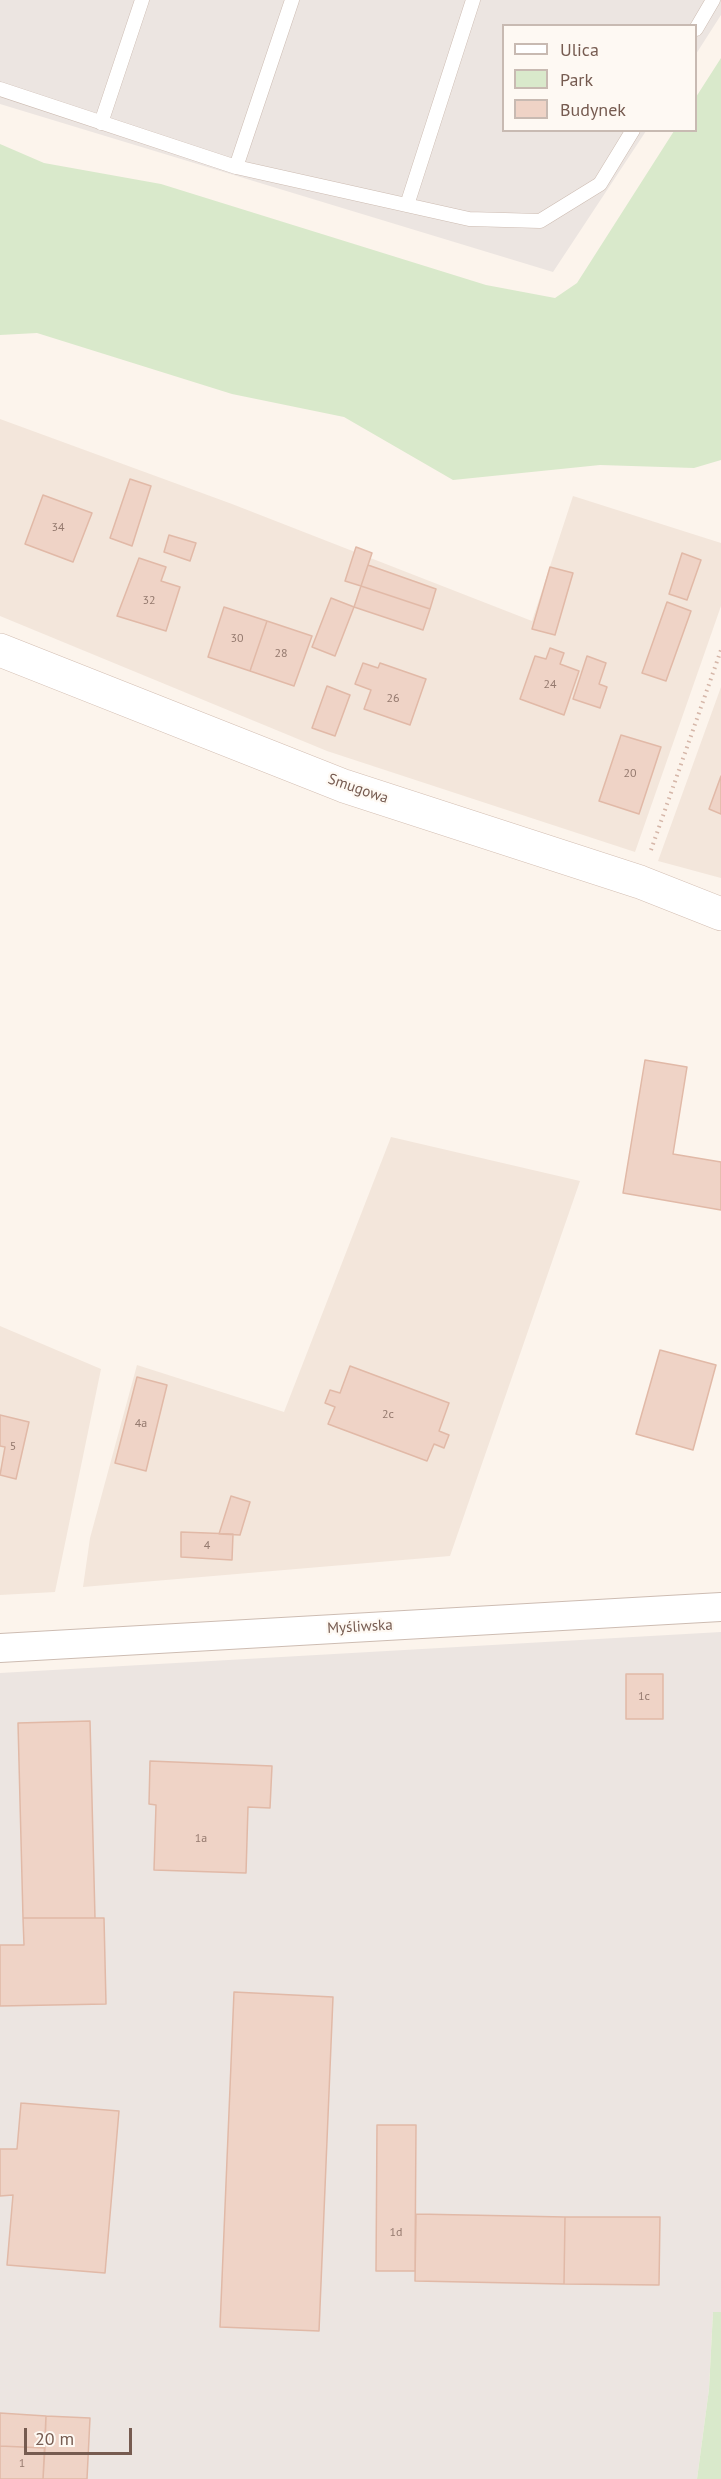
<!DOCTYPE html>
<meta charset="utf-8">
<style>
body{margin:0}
#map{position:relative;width:721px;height:2479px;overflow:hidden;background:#fcf4ec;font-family:"PT Sans",sans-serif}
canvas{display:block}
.legend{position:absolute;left:502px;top:24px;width:195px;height:108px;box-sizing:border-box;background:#fef9f3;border:2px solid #c8bab2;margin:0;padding:8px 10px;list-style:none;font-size:18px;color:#765b50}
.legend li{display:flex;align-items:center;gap:12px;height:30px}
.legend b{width:30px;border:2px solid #c8bab2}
.scale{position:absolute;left:24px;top:2428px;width:108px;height:27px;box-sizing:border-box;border:3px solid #765b50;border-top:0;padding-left:8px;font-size:18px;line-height:21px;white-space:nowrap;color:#765b50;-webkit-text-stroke:4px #fef9f3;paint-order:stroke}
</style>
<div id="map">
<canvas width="721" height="2479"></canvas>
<ul class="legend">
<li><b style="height:8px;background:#fff"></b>Ulica</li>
<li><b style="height:16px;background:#d9e9cb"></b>Park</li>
<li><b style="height:16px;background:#efd3c6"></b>Budynek</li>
</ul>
<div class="scale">20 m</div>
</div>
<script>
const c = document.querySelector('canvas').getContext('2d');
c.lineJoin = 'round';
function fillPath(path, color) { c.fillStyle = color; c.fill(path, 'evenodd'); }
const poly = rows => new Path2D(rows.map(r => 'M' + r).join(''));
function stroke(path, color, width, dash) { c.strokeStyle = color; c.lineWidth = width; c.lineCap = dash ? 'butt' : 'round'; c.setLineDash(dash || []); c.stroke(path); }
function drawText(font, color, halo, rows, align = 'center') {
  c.font = font + ' "PT Sans",sans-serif'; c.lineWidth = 4.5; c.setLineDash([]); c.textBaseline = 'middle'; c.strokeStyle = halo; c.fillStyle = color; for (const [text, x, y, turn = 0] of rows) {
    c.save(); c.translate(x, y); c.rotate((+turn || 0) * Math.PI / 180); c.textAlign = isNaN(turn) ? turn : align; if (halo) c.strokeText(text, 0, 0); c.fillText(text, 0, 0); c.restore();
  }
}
const residential = poly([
 [0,419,232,504,532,621,573,496,721,543,721,606,635,852,327,751,0,616],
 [721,687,721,878,658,861],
 [391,1137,580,1181,450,1556,83,1587,90,1538,137,1365,284,1412],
 [0,1326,101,1369,55,1592,0,1595]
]);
const industrial = poly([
 [0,0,721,0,721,15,696,54,696,26,504,26,504,130,646,131,553,272,0,104],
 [721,1632,721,2312,713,2312,709,2389,697,2479,0,2479,0,1673]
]);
const green = poly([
 [721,58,721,460,694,468,600,465,453,480,344,417,232,394,37,333,0,335,0,144,44,163,161,184,486,285,555,298,577,283,674,131,696,130,696,97],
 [713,2312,721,2312,721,2479,697,2479,709,2389]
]);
const building = poly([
 [130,479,151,486,132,546,110,538,130,479],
 [43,495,92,513,73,562,25,544,43,495],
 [169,535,196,543,190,561,164,552,169,535],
 [356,547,372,553,361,586,345,581,356,547],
 [682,553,701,560,687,600,669,594,682,553],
 [139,558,166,567,161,581,180,587,166,631,117,616,139,558],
 [368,565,436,589,430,609,361,586,368,565],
 [550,567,573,573,555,635,532,629,550,567],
 [361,586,430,609,423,630,354,607,361,586],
 [331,598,354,607,335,656,312,647,331,598],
 [667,602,691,611,666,681,642,673,667,602],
 [224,607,267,621,250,671,208,657,224,607],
 [267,621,312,636,294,686,250,671,267,621],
 [550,648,564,653,560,664,579,671,564,715,520,699,535,656,546,659,550,648],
 [587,656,606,663,599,684,607,687,600,708,573,699,587,656],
 [363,663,378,668,380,663,426,679,410,725,364,709,371,690,355,684,363,663],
 [327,686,350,695,335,736,312,728,327,686],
 [621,735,661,747,639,814,599,801,621,735],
 [721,776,721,814,709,809,721,776],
 [645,1060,687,1067,673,1154,721,1162,721,1210,623,1193,645,1060],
 [660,1350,716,1365,693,1450,636,1434,660,1350],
 [350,1366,449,1403,439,1431,449,1435,444,1448,434,1444,427,1461,328,1424,335,1407,325,1403,330,1390,340,1393,350,1366],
 [137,1377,167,1385,146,1471,115,1463,137,1377],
 [0,1415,29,1422,16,1479,0,1475,5,1447,0,1446,0,1415],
 [231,1496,250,1502,240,1535,219,1534,231,1496],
 [181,1532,233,1534,232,1560,181,1557,181,1532],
 [626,1674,663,1674,663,1719,626,1719,626,1674],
 [90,1721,95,1918,23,1918,18,1723,90,1721],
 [150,1761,272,1766,270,1808,248,1807,246,1873,154,1870,156,1805,149,1804,150,1761],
 [23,1918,104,1918,106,2004,0,2006,0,1945,24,1945,23,1918],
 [234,1992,333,1997,319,2331,220,2327,234,1992],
 [21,2103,119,2111,105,2273,7,2265,13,2195,0,2196,0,2149,17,2149,21,2103],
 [377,2125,416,2125,415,2271,376,2271,377,2125],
 [416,2214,565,2217,564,2284,415,2281,416,2214],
 [565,2217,660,2217,659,2285,564,2284,565,2217],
 [0,2413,46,2416,45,2448,0,2446,0,2413],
 [46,2416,90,2418,87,2479,43,2479,46,2416],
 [0,2446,45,2448,43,2479,0,2479,0,2446]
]);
const path = poly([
 [651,850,721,650]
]);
const lane = poly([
 [696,29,713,0],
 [0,89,236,167,469,219,540,221,600,184,633,130],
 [101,123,142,0],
 [236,167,292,0],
 [407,205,473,0]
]);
const street = poly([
 [0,1648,721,1607]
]);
const secondary = poly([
 [0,650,344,786,640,882,721,914]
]);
const numberNames = [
 ["34",58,528],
 ["32",149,601],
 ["30",237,639],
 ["28",281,654],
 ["24",550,685],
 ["26",393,699],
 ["20",630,774],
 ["2c",388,1415],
 ["4a",141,1424],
 ["5",13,1447],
 ["4",207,1546],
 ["1c",644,1697],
 ["1a",201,1839],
 ["1d",396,2233],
 ["1",22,2464]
];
const streetNames = [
 ["Smugowa",358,789,19],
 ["Myśliwska",360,1627,-3]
];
fillPath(residential, '#f3e6db');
fillPath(industrial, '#ece5e1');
fillPath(green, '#d9e9cb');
fillPath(building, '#efd3c6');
stroke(building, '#e1b9a7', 1.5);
stroke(lane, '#cdbcb2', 15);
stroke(street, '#cdbcb2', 30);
stroke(secondary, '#d3beb2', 34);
stroke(path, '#d5b6a8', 4, [1.5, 4.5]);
stroke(lane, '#fff', 14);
stroke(street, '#fff', 28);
stroke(secondary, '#fff', 33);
drawText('12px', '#94796e', null, numberNames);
drawText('15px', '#765b50', '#fef9f3', streetNames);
</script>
